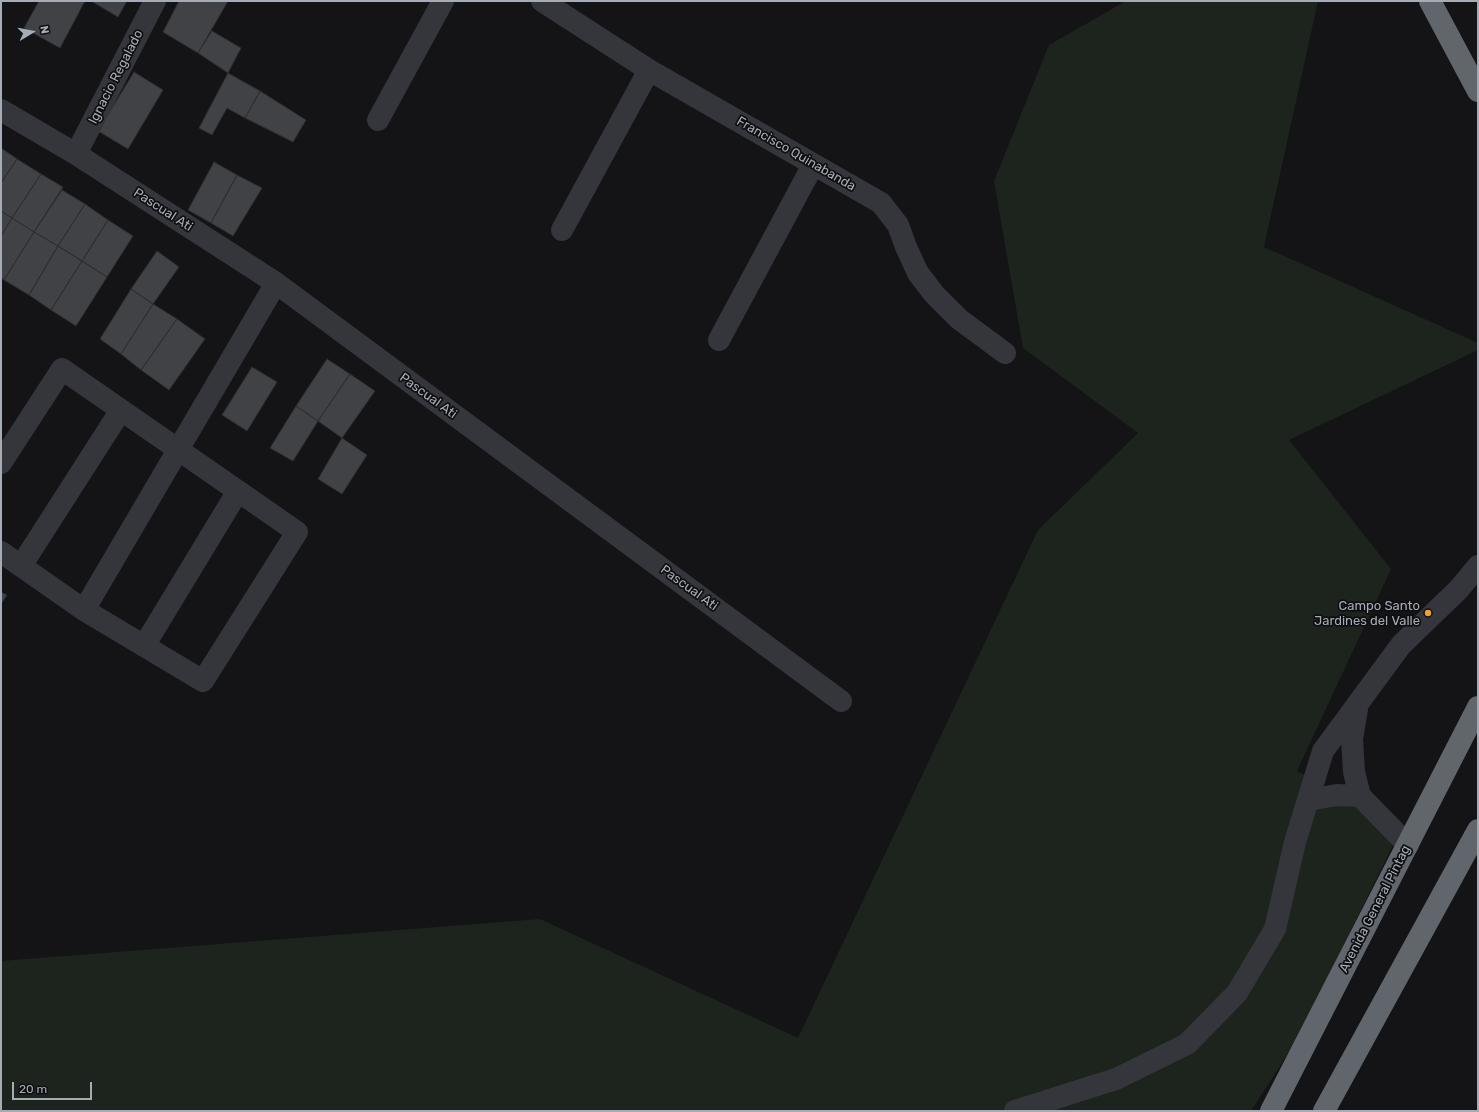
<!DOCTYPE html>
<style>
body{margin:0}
#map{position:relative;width:1479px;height:1112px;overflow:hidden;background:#141416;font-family:Rubik,sans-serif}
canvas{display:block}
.frame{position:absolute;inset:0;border:2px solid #a6acb6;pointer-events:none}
.north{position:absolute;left:12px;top:12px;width:40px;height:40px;-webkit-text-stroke:3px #0f0f11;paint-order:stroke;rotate:80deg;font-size:11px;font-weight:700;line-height:16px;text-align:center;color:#a6acb6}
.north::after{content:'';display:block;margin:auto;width:14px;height:18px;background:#a6acb6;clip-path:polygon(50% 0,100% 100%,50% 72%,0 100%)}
.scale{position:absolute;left:12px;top:1082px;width:80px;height:18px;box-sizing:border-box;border:2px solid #a6acb6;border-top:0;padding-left:5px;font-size:12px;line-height:14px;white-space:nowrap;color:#a6acb6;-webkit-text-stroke:3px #0f0f11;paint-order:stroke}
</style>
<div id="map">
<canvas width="1479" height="1112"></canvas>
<div class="frame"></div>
<div class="north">N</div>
<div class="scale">20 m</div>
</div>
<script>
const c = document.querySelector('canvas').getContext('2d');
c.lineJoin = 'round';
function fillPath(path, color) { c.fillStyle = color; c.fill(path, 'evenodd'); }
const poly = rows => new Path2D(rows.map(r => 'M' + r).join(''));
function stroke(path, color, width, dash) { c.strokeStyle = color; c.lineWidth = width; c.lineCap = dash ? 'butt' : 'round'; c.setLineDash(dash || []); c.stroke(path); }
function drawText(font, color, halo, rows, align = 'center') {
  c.font = font + ' Rubik,sans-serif'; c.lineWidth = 3.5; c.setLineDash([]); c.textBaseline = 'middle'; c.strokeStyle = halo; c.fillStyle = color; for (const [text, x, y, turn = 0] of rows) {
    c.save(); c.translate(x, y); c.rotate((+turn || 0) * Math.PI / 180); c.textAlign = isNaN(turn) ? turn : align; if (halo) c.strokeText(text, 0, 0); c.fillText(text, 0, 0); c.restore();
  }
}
const green = poly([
 [1126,1,1318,1,1264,247,1478,343,1478,350,1289,440,1391,569,1297,771,1401,829,1296,1041,1251,1111,1,1111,1,961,540,919,798,1038,1038,530,1138,433,1023,348,994,181,1049,45]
]);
const building = poly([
 [39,1,85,1,60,48,24,28,39,1],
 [91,1,127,1,118,17,91,1],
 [179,1,228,1,198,53,163,32,179,1],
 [212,31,241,48,228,73,198,53,212,31],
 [134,72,163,90,128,149,98,131,134,72],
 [228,73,260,91,245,118,227,108,212,135,199,128,228,73],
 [260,91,306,120,293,142,245,118,260,91],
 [1,148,17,159,1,183,1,148],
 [17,159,41,174,12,218,1,211,1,183,17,159],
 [214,162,237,175,211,223,188,210,214,162],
 [41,174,63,187,34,232,12,218,41,174],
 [237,175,262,188,233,236,211,223,237,175],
 [62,190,85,204,58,246,34,232,62,190],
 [85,204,108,220,82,261,58,246,85,204],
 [1,211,12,218,1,236,1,211],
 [12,218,34,232,4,280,1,278,1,236,12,218],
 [108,220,133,236,107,277,82,261,108,220],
 [34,232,58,246,29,295,4,280,34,232],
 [58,246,82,261,51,310,29,295,58,246],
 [157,251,179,267,153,304,131,289,157,251],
 [82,261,107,277,76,326,51,310,82,261],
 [131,289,153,304,121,354,100,339,131,289],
 [153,304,177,319,141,370,121,354,153,304],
 [177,319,205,339,169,390,141,370,177,319],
 [327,359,350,374,318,421,296,406,327,359],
 [252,367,277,382,247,431,222,415,252,367],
 [350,374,375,391,342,438,318,421,350,374],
 [296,406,318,421,293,461,270,448,296,406],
 [342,438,367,455,342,494,318,479,342,438],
 [1,592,7,595,1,604,1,592]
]);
const minor = poly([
 [542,1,649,70,881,203,898,225,906,247,918,273,934,294,959,319,1005,353],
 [1,110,76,154,276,283,841,701],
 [378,120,443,1],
 [76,154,155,1],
 [562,230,649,70],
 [719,340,813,165],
 [1,463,62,369,297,532,203,681,84,610,1,552],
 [21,566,121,410],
 [84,610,276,283],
 [144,646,238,491],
 [1357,709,1352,739,1354,772,1360,796,1408,845],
 [1308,800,1337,795,1360,796],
 [1015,1111,1116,1079,1187,1044,1237,993,1275,929,1295,842,1323,751,1401,645,1459,589,1478,566]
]);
const highway = poly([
 [1430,1,1478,91],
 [1271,1111,1478,707],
 [1324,1111,1478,830]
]);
const markers = [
 [1428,613,4,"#f0a131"]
];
const streetNames = [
 ["Ignacio Regalado",116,77,-63],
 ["Francisco Quinabanda",796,154,30],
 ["Pascual Ati",163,210,33],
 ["Pascual Ati",428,396,36],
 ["Pascual Ati",689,588,36],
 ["Avenida General Pintag",1375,909,-63]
];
const poiNames = [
 ["Campo Santo",1420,606],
 ["Jardines del Valle",1420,621]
];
fillPath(green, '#1c241d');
fillPath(building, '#404246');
stroke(building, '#2e2e32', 1);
stroke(minor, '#35363b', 22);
stroke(highway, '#61656c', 22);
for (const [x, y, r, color] of markers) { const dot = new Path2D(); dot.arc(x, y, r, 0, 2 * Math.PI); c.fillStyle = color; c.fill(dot); stroke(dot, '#0f0f11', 1.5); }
drawText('13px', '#a6acb6', '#0f0f11', streetNames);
drawText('13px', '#a6acb6', '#0f0f11', poiNames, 'right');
</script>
